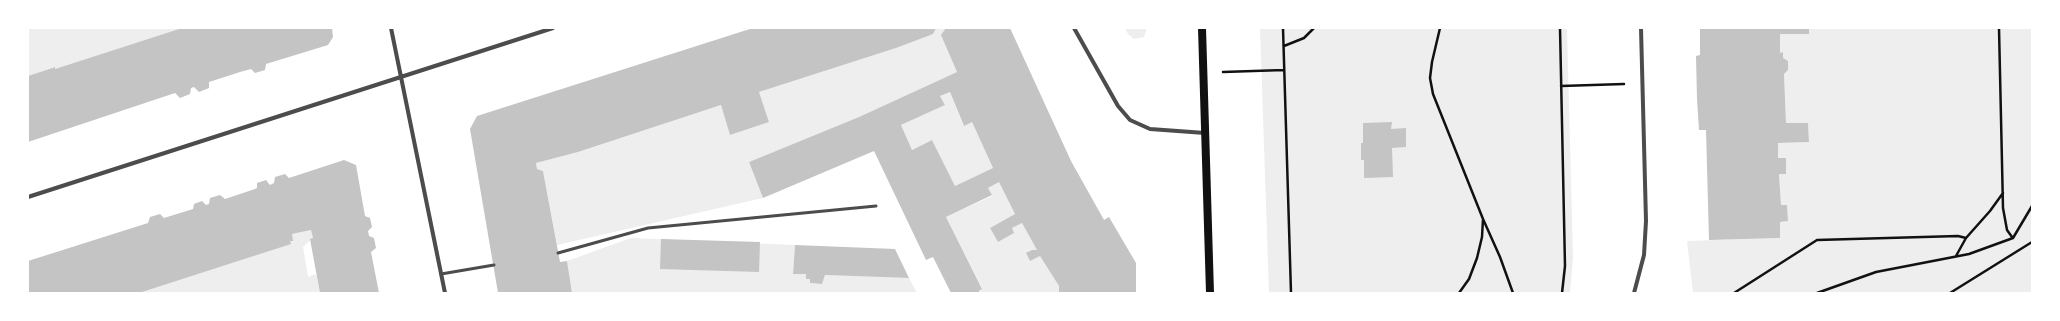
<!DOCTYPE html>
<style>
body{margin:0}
#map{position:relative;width:2060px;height:321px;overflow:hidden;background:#fff;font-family:Literata,serif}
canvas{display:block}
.frame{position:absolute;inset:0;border:29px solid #fff;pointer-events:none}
</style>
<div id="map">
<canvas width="2060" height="321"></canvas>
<div class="frame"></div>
</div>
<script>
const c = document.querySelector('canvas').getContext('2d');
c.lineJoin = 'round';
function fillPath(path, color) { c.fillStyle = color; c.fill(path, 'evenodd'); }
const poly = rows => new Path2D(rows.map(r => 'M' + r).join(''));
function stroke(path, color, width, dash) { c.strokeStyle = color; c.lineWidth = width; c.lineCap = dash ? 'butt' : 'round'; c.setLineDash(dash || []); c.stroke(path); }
const green = poly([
 [28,28,182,28,55,69,54,67,28,76],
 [936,28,946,28,942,36,957,72,859,117,749,162,763,198,557,245,543,171,537,169,536,163,578,152,721,105,730,135,769,122,759,92,896,48,932,34],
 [1125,28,1146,28,1146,31,1144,37,1134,39,1128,34],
 [1260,28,1567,28,1573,258,1570,293,1269,293],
 [1809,28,2032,28,2032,293,1693,293,1687,241,1780,238,1780,222,1788,221,1787,205,1781,205,1779,174,1786,174,1786,158,1778,158,1778,143,1809,142,1808,123,1786,123,1784,74,1788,69,1788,61,1783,58,1783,52,1780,53,1780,34,1809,34],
 [950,92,963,125,972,122,993,168,955,186,932,140,912,150,901,125,945,105,940,96],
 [999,182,1015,214,990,228,998,242,1014,233,1012,228,1022,223,1037,250,1032,250,1026,254,1030,261,1040,256,1059,286,1059,293,979,293,982,288,946,217,992,196,988,188],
 [311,230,313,238,303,247,308,277,316,274,320,293,139,293,290,244,290,241,292,241,292,234],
 [631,238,795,245,793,274,806,274,806,279,810,279,810,283,822,284,825,275,909,278,917,293,572,293,567,261]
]);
const building = poly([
 [182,28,332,28,333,37,328,45,266,64,265,70,255,73,251,69,240,72,209,82,209,88,199,92,194,87,191,88,190,94,180,98,175,93,28,142,28,76,55,67,55,69],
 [753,28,936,28,933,34,896,48,759,92,769,122,730,135,721,105,578,152,536,163,537,169,543,171,560,262,567,261,572,293,498,293,470,129,477,116],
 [946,28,1010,28,1071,161,1104,220,1109,217,1136,263,1136,293,1059,293,1059,286,1040,256,1030,261,1026,253,1032,250,1037,250,1022,223,1012,228,1014,233,998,242,990,228,1015,214,999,182,988,188,992,195,946,217,982,289,979,291,979,293,951,293,933,257,926,260,874,151,763,198,749,162,859,117,957,72,941,35],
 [950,92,964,126,972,122,993,168,955,186,932,140,912,150,901,125,945,105,940,96],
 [1700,28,1809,28,1809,34,1780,34,1780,53,1783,52,1783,58,1788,61,1788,70,1784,74,1786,123,1808,123,1809,142,1778,143,1778,158,1786,158,1786,174,1779,174,1781,205,1787,205,1788,221,1780,222,1780,238,1709,240,1706,130,1699,130,1697,99,1696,56,1700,55],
 [1392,122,1391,129,1406,128,1406,147,1392,148,1393,177,1364,178,1364,160,1361,160,1361,143,1363,143,1363,123],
 [344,160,356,165,365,216,370,218,372,227,368,231,369,236,374,238,376,248,371,252,379,293,320,293,310,239,313,238,311,230,292,234,293,241,290,241,291,244,139,293,28,293,28,261,148,223,150,217,160,214,164,218,193,209,194,204,202,201,206,205,209,204,210,198,220,195,225,199,255,189,257,188,257,183,266,180,270,185,274,183,275,177,285,174,289,178],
 [661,239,760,242,759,272,660,269],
 [795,245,895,249,909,278,825,275,822,284,810,283,810,279,806,279,806,274,793,274]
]);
const path = poly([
 [1283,28,1291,293],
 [1440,28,1432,62,1430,78,1433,94,1483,219,1482,237,1477,258,1469,279,1459,293],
 [1560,28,1565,266,1562,293],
 [1999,28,2003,208,2007,230,2012,237],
 [1284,46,1304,38,1314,28],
 [1223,72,1284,70],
 [1561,86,1624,84],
 [1483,219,1500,257,1513,293],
 [1956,256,1966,238,1990,211,2003,193],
 [1734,293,1817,240,1958,236,1966,238],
 [1817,293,1876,272,1969,254,2013,238,2032,206],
 [1950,293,2032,242]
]);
const service = poly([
 [558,253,648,228,876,206],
 [441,274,494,265]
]);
const minor = poly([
 [391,28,445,293],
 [1074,28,1118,106,1130,120,1150,129,1205,133],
 [28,197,553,28],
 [1634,293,1644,255,1646,221,1641,28]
]);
const secondary = poly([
 [1202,28,1210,293]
]);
fillPath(green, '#eee');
fillPath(building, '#c4c4c4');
stroke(path, '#111', 2.5);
stroke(service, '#4c4c4c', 3);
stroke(minor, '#4c4c4c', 4);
stroke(secondary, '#111', 8);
</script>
